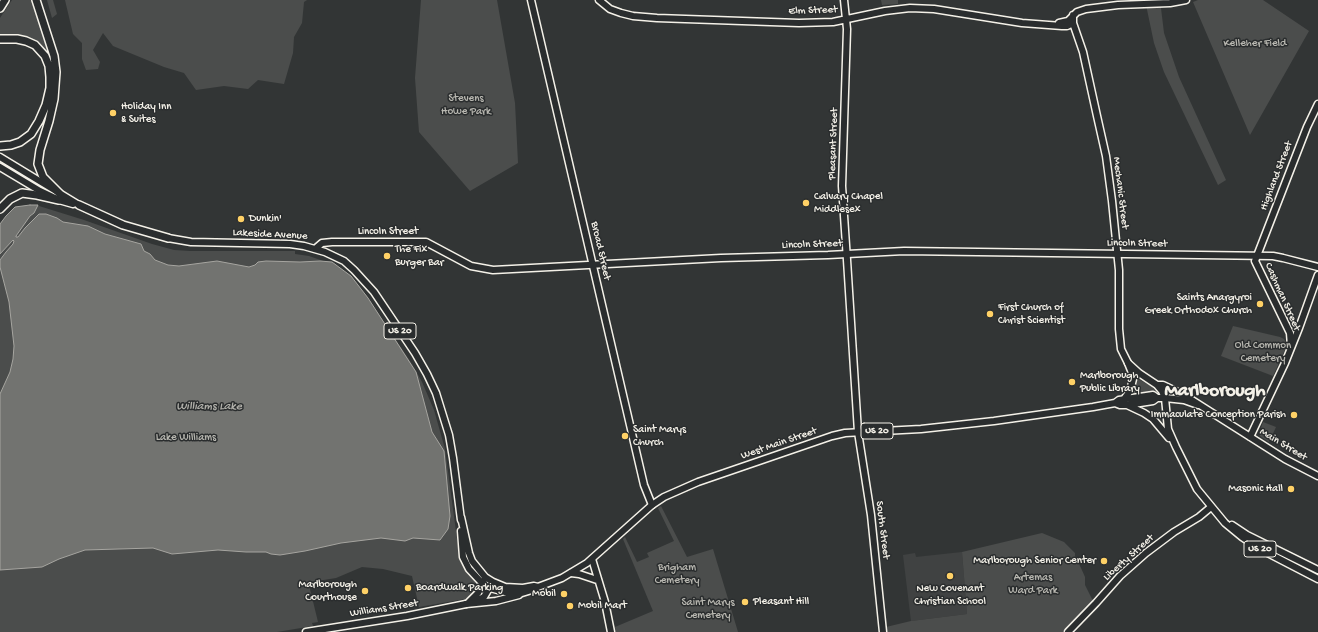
<!DOCTYPE html>
<style>
body{margin:0}
canvas{display:block;background:#323535}
</style>
<canvas width="1318" height="632"></canvas>
<script>
const c = document.querySelector('canvas').getContext('2d');
c.lineJoin = 'round';
function fillPath(path, color) { c.fillStyle = color; c.fill(path, 'evenodd'); }
const poly = rows => new Path2D(rows.map(r => 'M' + r).join(''));
function stroke(path, color, width, dash) { c.strokeStyle = color; c.lineWidth = width; c.lineCap = dash ? 'butt' : 'round'; c.setLineDash(dash || []); c.stroke(path); }
function drawText(font, color, halo, rows, align = 'center') {
  c.font = font + ' "Gochi Hand",sans-serif'; c.lineWidth = 3; c.setLineDash([]); c.textBaseline = 'middle'; c.strokeStyle = halo; c.fillStyle = color; for (const [text, x, y, turn = 0] of rows) {
    c.save(); c.translate(x, y); c.rotate((+turn || 0) * Math.PI / 180); c.textAlign = isNaN(turn) ? turn : align; if (halo) c.strokeText(text, 0, 0); c.fillText(text, 0, 0); c.restore();
  }
}
const built = poly([
 [962,552,967,614,911,621,903,555,915,553,916,557]
]);
const green = poly([
 [12,0,33,0,49,49,52,66,31,40,20,35,8,35,0,36,0,18],
 [47,0,53,0,57,14,52,18],
 [65,0,307,0,304,2,302,23,294,37,293,53,284,84,258,80,248,89,224,86,196,90,184,73,164,67,113,46,103,33,93,50,100,62,98,69,86,70,82,59,82,43,73,34],
 [421,0,497,0,515,103,518,163,470,191,419,132,415,78],
 [881,0,898,0,898,4,882,5],
 [1145,0,1160,0,1164,33,1179,77,1226,180,1218,185,1164,72,1154,43],
 [1198,0,1263,0,1309,31,1250,135,1193,2],
 [32,205,39,206,84,220,152,244,174,250,190,251,295,251,295,254,309,256,329,263,357,284,366,295,412,364,422,382,434,410,445,449,459,554,463,565,475,582,475,590,472,595,465,599,419,607,412,576,383,569,362,567,336,578,311,582,309,585,318,622,312,623,313,626,277,632,0,632,0,230],
 [1233,326,1280,337,1284,339,1286,343,1286,347,1273,376,1221,356],
 [1138,379,1151,386,1154,389,1154,392,1134,394,1133,392,1136,380],
 [1263,422,1276,427,1269,442,1260,436,1259,434],
 [661,506,687,557,713,549,738,632,616,632,615,627,653,611,623,539,625,537,637,562,649,557,647,553,674,541,658,508],
 [1042,533,1064,542,1075,553,1075,556,1081,568,1085,577,1085,585,1093,601,1063,632,886,632,886,627,911,621,967,614,962,552]
]);
const water = poly([
 [30,205,38,205,34,213,30,216,16,236,16,237,18,237,25,228,39,214,46,214,57,218,63,222,88,226,105,234,141,244,144,251,150,254,155,260,168,265,179,266,217,261,249,267,255,265,258,262,266,261,300,262,320,261,332,262,351,276,368,298,416,372,432,432,444,451,450,516,448,529,440,540,413,538,405,541,381,538,341,543,305,551,280,555,271,554,266,552,246,552,218,550,172,554,153,548,85,550,59,559,42,567,0,570,0,394,10,372,13,359,14,346,9,302,0,267,0,260,6,252,13,244,14,241,13,240,0,254,0,224,6,216,15,207,30,205]
]);
const secondary = poly([
 [531,0,644,485,652,505],
 [599,0,610,9,621,13,633,16,657,18,799,23,833,22,885,11,910,8,934,9,1022,23,1062,26,1067,26,1073,23],
 [844,0,847,29,842,186,847,260,858,432,871,515,883,632],
 [1073,15,1073,23,1083,52,1097,116,1106,156,1112,201,1119,270,1119,329,1121,349,1128,363,1139,373,1157,385,1162,391,1165,398,1184,400,1198,405],
 [1059,23,1068,21,1077,12,1086,9,1118,5,1170,3,1186,0],
 [1291,346,1290,333,1255,261,1307,127,1318,104],
 [1157,385,1163,385,1184,395,1285,459,1318,476],
 [1250,437,1285,363,1299,328,1318,275],
 [592,559,605,602,611,632],
 [571,573,579,574,597,580],
 [469,602,478,593,484,580],
 [306,632,407,616,466,604,478,600,484,597,491,585],
 [1068,632,1096,603,1120,576,1146,553,1174,532,1199,517,1211,507]
]);
const primary = poly([
 [0,157,79,205],
 [0,167,40,191,59,200,73,204],
 [168,238,191,242,290,244,304,246,325,252,344,261,354,270,374,292,415,353,427,374,436,393,449,435,453,458,461,520],
 [315,249,322,243,332,242,426,242,471,266,493,270,721,258,828,255,904,251,1273,256,1283,258,1318,267],
 [1124,399,1130,391,1133,379,1132,373,1128,363],
 [1115,403,1120,405,1127,405,1153,401,1157,398],
 [1127,405,1144,413,1153,419,1169,438],
 [461,517,469,553,472,561,485,577,493,582,505,587,523,588,534,586,538,587,562,578,587,563,652,505,664,497,698,482,832,436,845,433,921,429,994,421,1093,407,1115,403,1119,400,1153,395,1157,398,1165,398,1168,429,1176,447,1197,489,1225,523,1242,537,1260,549,1318,579],
 [1232,525,1247,535,1318,570],
 [461,531,463,557,469,569,483,584,490,588,509,593,522,593,535,589],
 [466,604,496,601,519,595]
]);
const highway = poly([
 [36,0,54,56,56,72,54,99,49,121,40,150,38,164,43,177,59,193],
 [0,8,5,0],
 [0,39,17,39,26,41,35,45,45,56,49,66,50,77,50,88,46,105,39,121,31,134,20,142,11,145,0,146],
 [79,205,123,225,168,238],
 [0,209,10,199,22,193,37,195,59,200]
]);
const markers = [
 [113,113,4,"#ffd166"],
 [806,203,4,"#ffd166"],
 [241,219,4,"#ffd166"],
 [387,256,4,"#ffd166"],
 [1260,304,4,"#ffd166"],
 [990,314,4,"#ffd166"],
 [1072,382,4,"#ffd166"],
 [1294,415,4,"#ffd166"],
 [625,436,4,"#ffd166"],
 [1291,489,4,"#ffd166"],
 [1104,561,4,"#ffd166"],
 [950,576,4,"#ffd166"],
 [408,588,4,"#ffd166"],
 [365,591,4,"#ffd166"],
 [564,594,4,"#ffd166"],
 [745,602,4,"#ffd166"],
 [570,606,4,"#ffd166"]
];
const shields = [
 [400,331,32],
 [877,431,32],
 [1260,549,32]
];
const shieldNames = [
 ["US 20",400,331],
 ["US 20",877,431],
 ["US 20",1260,549]
];
const streetNames = [
 ["Elm Street",813,11,-2],
 ["Pleasant Street",834,144,-88],
 ["Highland Street",1277,176,-69],
 ["Mechanic Street",1120,193,83],
 ["Lincoln Street",388,232],
 ["Lakeside Avenue",270,235,3],
 ["Lincoln Street",1137,244,1],
 ["Lincoln Street",812,245,-2],
 ["Broad Street",600,251,77],
 ["Cashman Street",1282,297,66],
 ["West Main Street",779,444,-19],
 ["Main Street",1283,445,31],
 ["South Street",882,530,83],
 ["Liberty Street",1129,558,-42],
 ["Williams Street",384,609,-9]
];
const parkNames = [
 ["Kelleher Field",1255,44],
 ["Stevens",466,99],
 ["Howe Park",466,112],
 ["Old Common",1263,346],
 ["Cemetery",1263,359],
 ["Lake Williams",186,438],
 ["Brigham",677,568],
 ["Cemetery",677,581],
 ["Artemas",1033,578],
 ["Ward Park",1033,591],
 ["Saint Marys",708,603],
 ["Cemetery",708,616]
];
const poiNames = [
 ["Holiday Inn",121,107],
 ["& Suites",121,120],
 ["Calvary Chapel",814,197],
 ["Middlesex",814,210],
 ["Dunkin'",249,219],
 ["The Fix",395,250],
 ["Burger Bar",395,263],
 ["Saints Anargyroi",1252,298,"right"],
 ["Greek Orthodox Church",1252,311,"right"],
 ["First Church of",998,308],
 ["Christ Scientist",998,321],
 ["Marlborough",1080,376],
 ["Public Library",1080,389],
 ["Immaculate Conception Parish",1286,415,"right"],
 ["Saint Marys",633,430],
 ["Church",633,443],
 ["Masonic Hall",1283,489,"right"],
 ["Marlborough Senior Center",1096,561,"right"],
 ["Marlborough",357,585,"right"],
 ["Courthouse",357,598,"right"],
 ["Boardwalk Parking",416,588],
 ["New Covenant",950,589,"center"],
 ["Christian School",950,602,"center"],
 ["Mobil",556,594,"right"],
 ["Pleasant Hill",753,602],
 ["Mobil Mart",578,606]
];
const waterNames = [
 ["Williams Lake",209,407]
];
const townNames = [
 ["Marlborough",1215,392]
];
fillPath(built, '#404242');
fillPath(green, '#4b4d4c');
fillPath(water, '#727370');
stroke(water, '#a6a5a0', 1);
stroke(secondary, '#f4f1e8', 9);
stroke(primary, '#f4f1e8', 9);
stroke(highway, '#f4f1e8', 10);
stroke(secondary, '#2a2d2e', 6);
stroke(primary, '#2a2d2e', 6);
stroke(highway, '#2a2d2e', 7);
for (const [x, y, r, color] of markers) { const dot = new Path2D(); dot.arc(x, y, r, 0, 2 * Math.PI); c.fillStyle = color; c.fill(dot); stroke(dot, '#2a2d2e', 1.5); }
for (const [x, y, w] of shields) { const box = new Path2D(); box.roundRect(x - w / 2, y - 8, w, 16, 3); c.fillStyle = '#2a2d2e'; c.fill(box); stroke(box, '#f4f1e8', 1); }
drawText('bold 10px', '#f4f1e8', null, shieldNames);
drawText('11px', '#f4f1e8', '#2a2d2e', streetNames);
drawText('11px', '#b9b8b1', '#2a2d2e', parkNames);
drawText('11px', '#f4f1e8', '#2a2d2e', poiNames, 'left');
drawText('italic 12px', '#b3b2ac', '#2a2d2e', waterNames);
drawText('bold 19px', '#f4f1e8', '#2a2d2e', townNames);
</script>
